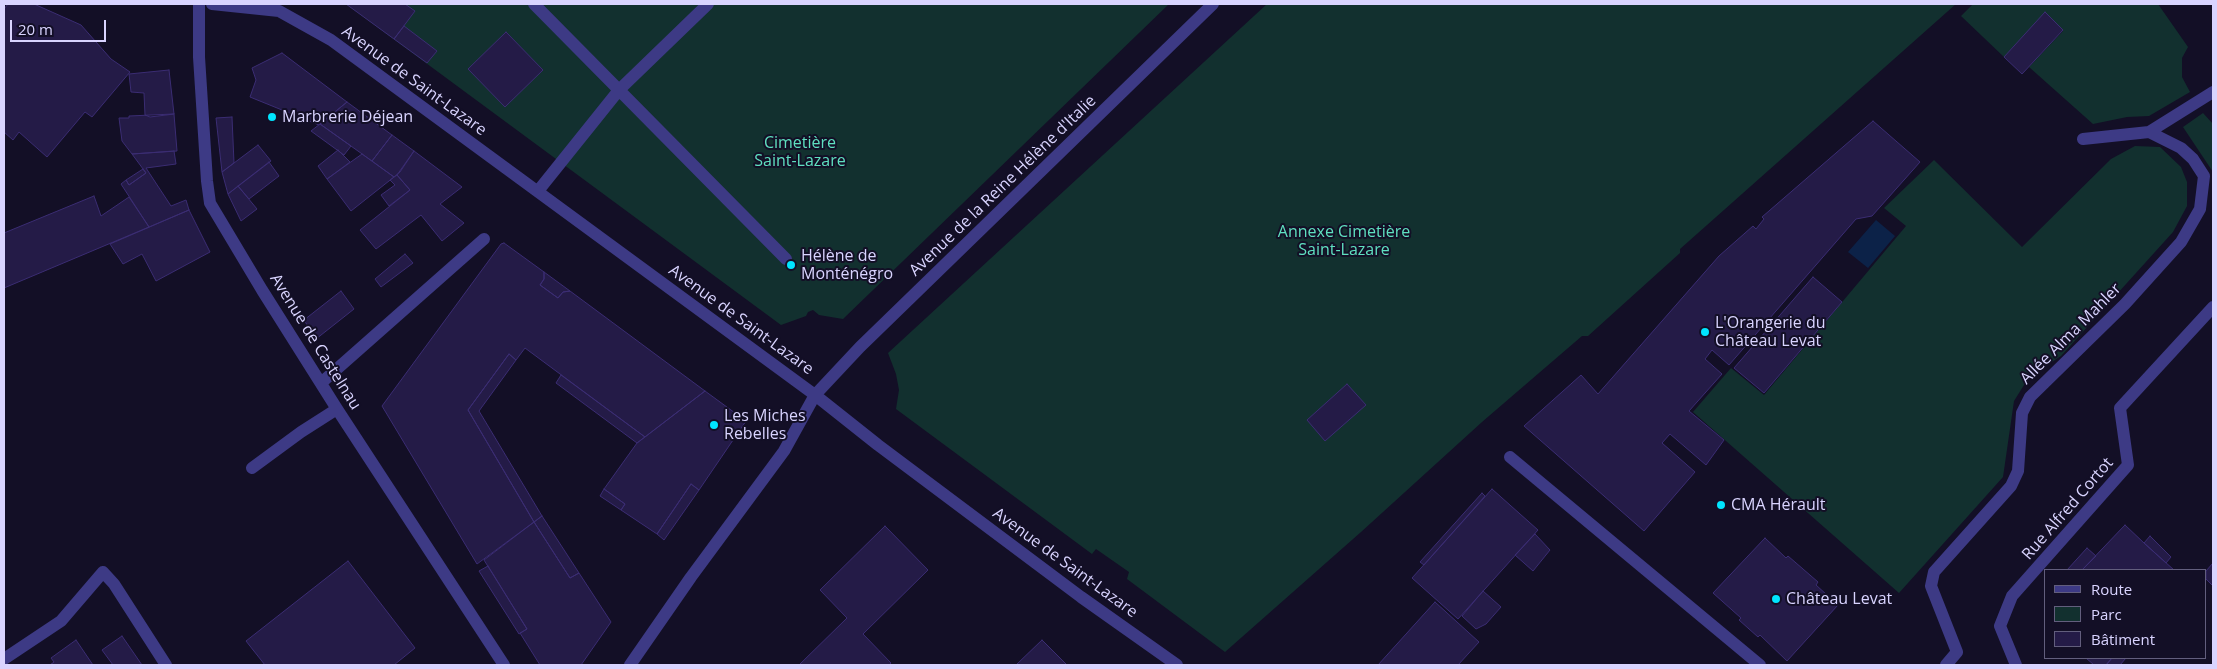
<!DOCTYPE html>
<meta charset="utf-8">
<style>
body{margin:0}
#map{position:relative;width:2217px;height:669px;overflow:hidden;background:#130f26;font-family:"Open Sans",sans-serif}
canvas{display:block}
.frame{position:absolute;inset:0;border:5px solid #d9d4ff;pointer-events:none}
.legend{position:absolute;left:2044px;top:569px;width:162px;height:90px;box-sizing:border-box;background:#130f26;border:1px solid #625e7d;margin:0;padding:6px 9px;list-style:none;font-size:15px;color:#d9d4ff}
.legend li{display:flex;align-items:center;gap:10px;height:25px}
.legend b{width:25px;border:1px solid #625e7d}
.scale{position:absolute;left:10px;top:20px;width:96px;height:22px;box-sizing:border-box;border:2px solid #d9d4ff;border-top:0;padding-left:6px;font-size:15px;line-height:18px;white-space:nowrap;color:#d9d4ff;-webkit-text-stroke:4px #130f26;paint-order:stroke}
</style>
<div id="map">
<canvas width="2217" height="669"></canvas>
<div class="frame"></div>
<ul class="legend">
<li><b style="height:6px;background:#3d3a85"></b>Route</li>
<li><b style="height:14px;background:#12302f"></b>Parc</li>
<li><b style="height:14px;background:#241b47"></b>Bâtiment</li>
</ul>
<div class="scale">20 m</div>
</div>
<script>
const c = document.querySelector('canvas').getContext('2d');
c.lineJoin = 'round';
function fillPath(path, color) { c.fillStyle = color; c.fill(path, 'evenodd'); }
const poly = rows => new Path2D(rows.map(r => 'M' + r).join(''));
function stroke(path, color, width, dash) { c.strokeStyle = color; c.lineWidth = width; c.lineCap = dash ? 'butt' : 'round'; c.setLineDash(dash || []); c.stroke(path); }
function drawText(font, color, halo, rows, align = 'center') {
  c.font = font + ' "Open Sans",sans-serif'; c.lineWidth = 4; c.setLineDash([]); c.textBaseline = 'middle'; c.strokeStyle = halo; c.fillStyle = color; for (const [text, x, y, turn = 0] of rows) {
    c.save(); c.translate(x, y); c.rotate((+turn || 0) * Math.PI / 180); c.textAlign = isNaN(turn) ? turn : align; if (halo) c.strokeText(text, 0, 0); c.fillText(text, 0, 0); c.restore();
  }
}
const green = poly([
 [346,4,1169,4,843,319,819,315,813,310,808,312,806,316,781,325],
 [1267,4,1956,4,1680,249,1680,253,1588,336,1582,336,1482,422,1361,532,1225,652,1127,579,1129,572,1096,549,1092,554,896,409,899,390,896,374,888,353],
 [1973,4,2158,4,2188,47,2182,58,2182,77,2190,92,2149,116,2127,117,2093,124,2029,67,2063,31,2046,13,2004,57,1961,16],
 [2203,113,2213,124,2213,172,2183,127],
 [2135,146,2160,147,2181,167,2187,182,2187,206,2173,232,2061,356,2029,377,2014,401,2003,477,1899,593,1693,412,1731,368,1764,395,1906,226,1884,208,1934,160,2022,247,2111,159]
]);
const water = poly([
 [1876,220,1895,236,1868,268,1848,252]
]);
const building = poly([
 [8,4,34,4,81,25,111,59,130,72,92,117,85,112,47,157,19,132,13,140,4,132,4,9,8,4],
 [346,4,405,4,415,11,394,39,346,4],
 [2045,12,2063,30,2022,74,2004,57,2045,12],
 [404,26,437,51,427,63,394,39,404,26],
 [506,32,543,70,505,107,468,69,506,32],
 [282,53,347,102,319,125,250,97,256,80,252,68,282,53],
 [169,70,174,114,150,117,145,115,144,93,131,92,129,74,169,70],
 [347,102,392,135,372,161,320,124,347,102],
 [174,114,177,151,132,154,122,141,119,118,129,118,129,116,174,114],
 [232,117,234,163,222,172,216,118,232,117],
 [1873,121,1920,162,1872,216,1856,219,1729,365,1712,350,1705,359,1722,374,1689,411,1724,440,1706,465,1670,434,1662,443,1695,472,1644,531,1524,426,1581,375,1598,394,1719,256,1753,226,1756,229,1764,219,1762,217,1873,121],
 [320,124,351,146,344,155,311,131,320,124],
 [392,135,414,151,400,172,394,177,372,161,392,135],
 [258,145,271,161,228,194,222,172,258,145],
 [338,150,350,162,327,179,318,166,338,150],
 [174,151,176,164,146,168,171,206,186,200,189,210,149,227,121,184,126,180,129,185,146,173,132,154,174,151],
 [414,151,462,187,440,204,464,223,442,241,421,215,376,249,360,230,410,190,397,175,414,151],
 [362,154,394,177,351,211,327,179,362,154],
 [269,162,279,176,249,199,238,186,269,162],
 [143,169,146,173,129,185,126,180,143,169],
 [397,175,410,190,389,206,381,195,395,185,390,180,397,175],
 [238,186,257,209,241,221,228,194,238,186],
 [94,196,101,216,129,197,149,227,4,288,4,233,94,196],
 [189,210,210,252,156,281,142,254,123,264,110,244,189,210],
 [504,243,544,272,544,279,540,285,558,298,563,292,570,291,705,391,645,437,525,348,516,360,509,354,468,410,534,522,477,564,382,406,501,244,504,243],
 [405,254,413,263,381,287,375,279,405,254],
 [544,272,570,291,563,292,558,298,540,285,544,279,544,272],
 [1813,277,1842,302,1764,393,1734,368,1813,277],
 [341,291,354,309,316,339,304,320,341,291],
 [509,354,516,360,479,411,542,516,534,522,468,410,509,354],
 [561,375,645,437,637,443,556,383,561,375],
 [1347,384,1366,405,1325,441,1307,420,1347,384],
 [705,391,746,421,699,490,691,484,657,534,621,510,625,504,604,489,637,443,705,391],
 [691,484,699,490,664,540,657,534,691,484],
 [604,489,625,504,621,510,600,496,604,489],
 [1492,489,1538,530,1458,619,1412,578,1492,489],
 [1482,493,1485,496,1424,565,1420,562,1482,493],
 [542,516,579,573,570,578,534,522,542,516],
 [534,522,570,578,579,573,611,622,581,665,540,665,520,633,527,629,484,560,534,522],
 [2125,525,2144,543,2174,570,2082,570,2125,525],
 [885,526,928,570,863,634,891,663,889,665,799,665,847,618,820,590,885,526],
 [1535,534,1550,550,1533,571,1515,555,1535,534],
 [2150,536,2171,557,2166,563,2144,543,2150,536],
 [1765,538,1786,558,1788,556,1818,582,1816,585,1838,605,1787,661,1760,635,1758,637,1739,620,1741,618,1713,593,1765,538],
 [2087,548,2096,556,2082,570,2067,570,2087,548],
 [348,561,415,648,394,665,265,665,246,641,348,561],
 [2213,563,2213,586,2206,579,2206,571,2213,563],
 [488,566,527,629,519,634,479,571,488,566],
 [1483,591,1501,607,1486,624,1476,629,1462,616,1483,591],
 [1435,602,1479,642,1458,665,1378,665,1435,602],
 [122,636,142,665,113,665,102,650,122,636],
 [76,640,93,665,50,665,54,662,51,658,76,640],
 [1042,640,1067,665,1016,665,1042,640],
 [2086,658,2112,658,2106,665,2094,665,2086,658],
 [2112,658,2126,658,2120,665,2106,665,2112,658]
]);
const minor = poly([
 [199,4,199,57,207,181,210,203,262,290,337,409,504,665],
 [212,4,279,11,331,40,815,395,878,445,1081,597,1177,665],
 [534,4,786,259],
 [2149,132,2213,92],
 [538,191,619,90,708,4],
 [321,383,484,239],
 [1510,457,1760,665],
 [252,468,301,432,337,409],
 [4,659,61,621,103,572,114,584,166,665],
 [630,665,691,577,784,451,815,395,860,347,1213,4],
 [1946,665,1957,652,1931,586,1934,572,2011,486,2018,471,2022,413,2030,397,2125,304,2181,242,2200,209,2204,176,2193,159,2181,148,2149,132,2083,139],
 [2016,665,2000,626,2012,596,2128,465,2120,408,2213,307]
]);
const markers = [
 [272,117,5,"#00e5ff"],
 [791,265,5,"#00e5ff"],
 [1705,332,5,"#00e5ff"],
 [714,425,5,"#00e5ff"],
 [1721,505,5,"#00e5ff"],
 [1776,599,5,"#00e5ff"]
];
const streetNames = [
 ["Avenue de Saint-Lazare",414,81,36],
 ["Avenue de la Reine Hélène d'Italie",1003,186,-44],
 ["Avenue de Saint-Lazare",741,320,36],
 ["Allée Alma Mahler",2071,334,-45],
 ["Avenue de Castelnau",315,342,58],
 ["Rue Alfred Cortot",2068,509,-49],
 ["Avenue de Saint-Lazare",1065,563,36]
];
const poiNames = [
 ["Marbrerie Déjean",282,117],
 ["Hélène de",801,256],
 ["Monténégro",801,274],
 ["L'Orangerie du",1715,323],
 ["Château Levat",1715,341],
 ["Les Miches",724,416],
 ["Rebelles",724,434],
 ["CMA Hérault",1731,505],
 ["Château Levat",1786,599]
];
const parkNames = [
 ["Cimetière",800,143],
 ["Saint-Lazare",800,161],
 ["Annexe Cimetière",1344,232],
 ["Saint-Lazare",1344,250]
];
fillPath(green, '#12302f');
fillPath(water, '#0c2248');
fillPath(building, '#241b47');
stroke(building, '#3b2d73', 1);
stroke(minor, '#3d3a85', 12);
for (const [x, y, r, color] of markers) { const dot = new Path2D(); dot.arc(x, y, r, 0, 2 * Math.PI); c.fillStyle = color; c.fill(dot); stroke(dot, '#130f26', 2); }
drawText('16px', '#d9d4ff', '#130f26', streetNames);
drawText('16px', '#d9d4ff', '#130f26', poiNames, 'left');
drawText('16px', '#5fe0c0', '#130f26', parkNames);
</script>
